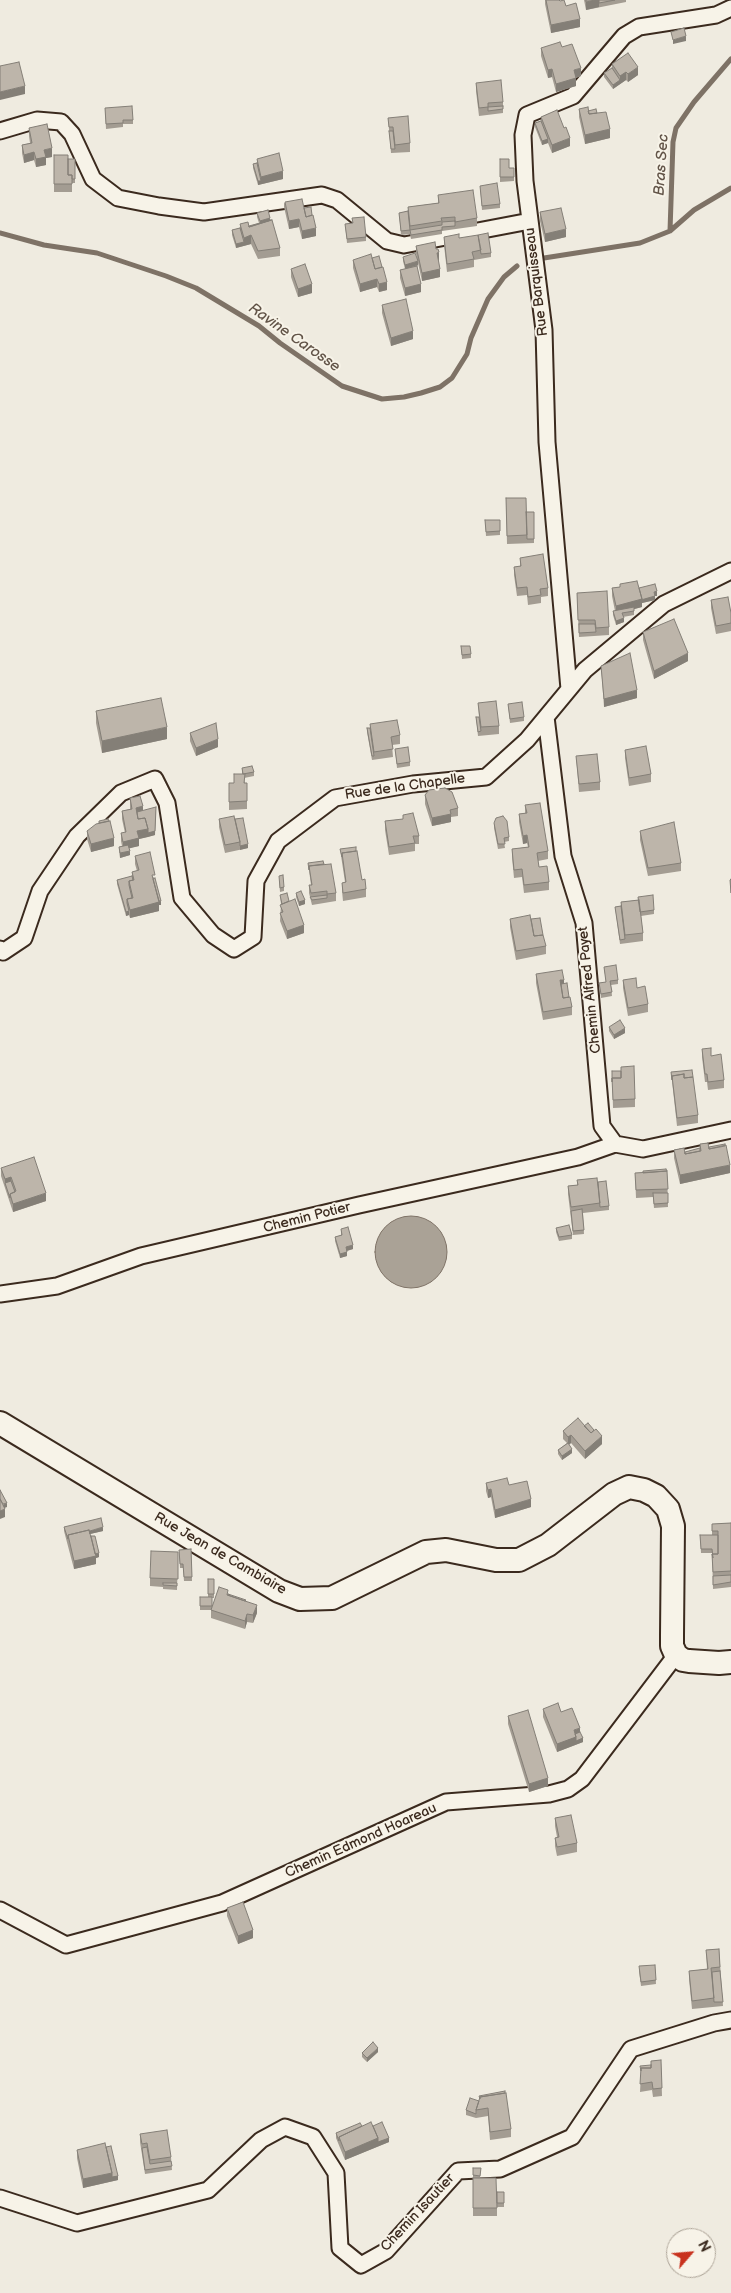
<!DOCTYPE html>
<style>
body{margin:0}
#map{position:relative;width:731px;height:2293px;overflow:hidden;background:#efebe0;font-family:"Balsamiq Sans",sans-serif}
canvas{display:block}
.north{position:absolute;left:666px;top:2228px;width:50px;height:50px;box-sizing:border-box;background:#f7f3e8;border:1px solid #aca397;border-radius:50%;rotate:63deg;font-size:14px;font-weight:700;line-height:20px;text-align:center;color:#3b2a1e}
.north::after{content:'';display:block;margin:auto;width:18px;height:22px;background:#c8321e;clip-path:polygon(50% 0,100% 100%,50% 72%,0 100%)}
</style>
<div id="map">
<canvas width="731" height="2293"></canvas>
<div class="north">N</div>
</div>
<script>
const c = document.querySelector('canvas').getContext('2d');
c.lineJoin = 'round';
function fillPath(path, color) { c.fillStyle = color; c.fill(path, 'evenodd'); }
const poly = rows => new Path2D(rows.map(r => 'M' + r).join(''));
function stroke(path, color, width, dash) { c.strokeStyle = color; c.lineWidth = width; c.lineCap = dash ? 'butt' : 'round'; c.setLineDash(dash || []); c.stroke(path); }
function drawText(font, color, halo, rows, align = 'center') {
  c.font = font + ' "Balsamiq Sans",sans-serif'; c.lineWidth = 4; c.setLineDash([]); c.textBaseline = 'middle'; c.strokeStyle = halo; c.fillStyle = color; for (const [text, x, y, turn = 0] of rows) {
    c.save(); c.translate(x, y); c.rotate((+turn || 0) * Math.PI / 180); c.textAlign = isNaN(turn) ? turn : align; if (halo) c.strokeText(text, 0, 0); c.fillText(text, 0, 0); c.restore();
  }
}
const water = poly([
 '375 1252a36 36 0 1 1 72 0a36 36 0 1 1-72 0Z'
]);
const stream = poly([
 [670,231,673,142,676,128,694,102,731,59],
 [0,233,44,245,97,253,166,276,196,288,259,326,280,343,342,386,382,399,404,397,421,393,440,387,452,378,467,354,471,338,488,299,504,277,517,266],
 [544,258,640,243,670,231,694,210,731,188]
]);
const minor = poly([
 [0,131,37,120,61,122,72,134,93,179,118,198,159,206,204,212,322,195,337,200,387,241,404,245,530,221],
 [569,689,547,442,544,330,525,181,523,135,527,115,573,96,624,36,639,27,716,15,731,8],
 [546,717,563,856,584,923,602,1126,615,1144,643,1149,731,1130],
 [0,949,3,952,24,938,40,891,77,836,121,793,155,779,167,803,182,898,213,935,234,949,253,937,256,881,278,841,335,798,413,784,486,777,527,740,585,670,664,604,731,571],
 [0,1294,57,1286,141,1256,359,1205,578,1157,615,1144],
 [0,1910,66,1945,222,1903,446,1802,549,1794,568,1789,582,1779,676,1655],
 [0,2198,77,2223,208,2190,261,2140,285,2127,313,2137,336,2173,340,2248,361,2265,386,2251,458,2171,500,2169,572,2137,631,2049,714,2023,731,2020]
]);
const secondary = poly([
 [0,1423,279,1591,300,1599,332,1598,426,1552,446,1550,496,1560,519,1560,548,1545,614,1494,629,1487,644,1490,656,1496,668,1509,673,1526,672,1635,672,1646,676,1655,683,1660,689,1661,719,1663,731,1662]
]);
const wall = poly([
 [545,0,559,0,566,6,580,27,551,33,545,4],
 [584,0,626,0,626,2,586,10],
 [541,48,581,76,576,78,576,86,556,92,552,77,548,78,541,56],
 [612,64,638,75,628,82,626,80,613,89,604,77,604,73,612,68],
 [476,83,503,102,503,113,479,116,476,91],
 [105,108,133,120,133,124,123,124,123,127,106,129],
 [579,109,597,113,610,138,585,144,579,117],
 [541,117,570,146,552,153,548,143,542,145,535,127,535,123,541,121],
 [388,118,410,143,410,152,391,153],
 [29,128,52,157,46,158,46,165,36,167,34,160,24,163,22,153,22,145,30,143,29,136],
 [54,155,68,159,75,159,75,183,72,183,72,192,54,192],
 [257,159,283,179,258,185,253,168,253,164,257,163],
 [500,159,509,168,514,168,514,181,500,182],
 [480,186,500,204,500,208,482,210],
 [438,195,477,218,477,226,442,231,442,234,411,239,410,234,401,235,399,213,408,211,408,207,438,203],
 [284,203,304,208,316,236,302,239,299,227,289,229,284,207],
 [540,212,566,237,545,242,540,221],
 [257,213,270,220,280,248,280,256,258,259,251,244,236,248,232,235,232,230,240,228,240,224,249,226,259,223,257,217],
 [352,218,366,237,366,241,347,243,345,224,353,223],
 [444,237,459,238,491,253,491,257,474,260,474,267,447,272,444,245],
 [416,246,439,260,438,261,440,277,422,281,416,254],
 [403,257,418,265,417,266,421,292,405,296,400,278,400,270,405,269,403,261],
 [372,258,387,290,379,292,377,287,360,292,353,268,353,260],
 [291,269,312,293,298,297,291,277],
 [382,305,413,339,391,346,382,313],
 [506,498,526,512,534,512,534,543,507,544],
 [485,520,500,520,500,535,486,536],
 [520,558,548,588,548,596,541,597,541,603,528,605,527,595,517,596,514,575,514,567,520,566],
 [620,584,639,588,657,596,655,596,655,600,642,603,642,607,634,609,634,615,623,617,624,622,616,625,613,615,613,611,615,611,612,596,612,588,620,587],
 [577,593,609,627,609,635,579,637],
 [711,600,731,613,731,631,716,634,711,608],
 [643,632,688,661,654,679,643,640],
 [461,646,471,654,471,658,462,659],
 [601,666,637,698,604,707],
 [478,703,499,726,499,734,478,736,476,717,479,717],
 [508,704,524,717,524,721,510,723],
 [96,711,167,739,102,753,96,723],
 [370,724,400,735,400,744,392,745,393,757,372,760,367,732,367,728,370,728],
 [190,733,218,747,196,756,190,741],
 [395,749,410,762,410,766,397,768],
 [625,750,651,774,651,782,629,786,625,758],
 [576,756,600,782,600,790,579,792],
 [242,768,254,772,254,776,244,778,245,783,247,783,247,809,229,810,229,783,234,783,242,774],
 [425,795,458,808,458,816,451,817,451,822,432,826,425,804],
 [130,798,143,810,155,835,139,839,139,846,129,848,130,855,120,858,119,851,119,847,122,846,121,841,121,833,125,833,122,819,122,811,130,809],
 [525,805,548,851,548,859,538,861,539,867,549,882,549,890,524,893,522,877,514,878,512,857,512,849,528,847,527,843,523,844,519,822,519,814,525,813],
 [403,815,419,836,419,844,415,844,415,851,389,855,385,830,385,821,403,819],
 [219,819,235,819,248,848,225,853,219,827],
 [99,821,114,846,91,852,87,839,87,831,99,824],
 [494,823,509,837,509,841,504,842,505,848,498,849,494,828],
 [640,831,681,863,681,871,648,876,640,840],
 [340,849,362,880,366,889,366,897,343,901,342,891,342,883,345,882],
 [135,856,155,879,161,905,159,905,159,911,130,918,129,915,126,916,117,884,117,880,132,876,132,872,137,871,135,864],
 [308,863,324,864,336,893,336,901,312,905,309,893,309,885,311,885],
 [279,880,284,887,284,891,280,892],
 [296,893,305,904,299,906,296,897],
 [280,895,289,901,304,933,287,939,280,921,281,904],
 [638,897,654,910,654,914,641,916,643,933,643,941,620,944,615,907,621,906,621,902,638,900],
 [510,919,546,946,546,954,516,960,510,927],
 [604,967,618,980,618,984,611,985,612,996,601,998,599,983,606,982],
 [536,974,564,984,572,1007,572,1015,543,1020,536,983],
 [623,980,648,1004,648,1012,628,1016,623,988],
 [609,1027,625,1033,614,1039,609,1031],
 [702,1049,711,1056,724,1080,724,1088,708,1090,707,1082,705,1082,702,1057],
 [612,1071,621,1071,635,1099,635,1107,613,1108],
 [671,1072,698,1115,698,1123,677,1126],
 [700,1144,709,1147,730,1173,680,1184,674,1158,674,1150,685,1152,700,1148],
 [1,1168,46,1201,13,1212,1,1176],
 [667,1171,668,1207,654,1208,653,1197,636,1198,635,1173],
 [577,1180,598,1182,609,1206,609,1210,583,1213,584,1234,573,1235,568,1194,568,1186,577,1185],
 [556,1228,572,1235,572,1239,559,1241,556,1232],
 [341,1229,353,1249,347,1251,347,1256,340,1258,335,1241,335,1237,341,1235],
 [584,1426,602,1444,585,1459,571,1443,569,1445,572,1453,562,1460,558,1454,558,1450,567,1443,563,1439,563,1431],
 [486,1483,509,1485,531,1507,495,1518,491,1497,488,1498,486,1491],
 [731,1523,731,1587,713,1589,712,1553,701,1553,700,1535,712,1535,712,1524],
 [64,1527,103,1531,90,1534,99,1557,96,1558,96,1564,74,1569,64,1531],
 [191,1549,192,1581,184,1581,183,1568,180,1568,179,1550],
 [178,1552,177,1590,163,1589,163,1587,150,1586,150,1578],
 [208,1579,214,1579,214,1598,212,1598,212,1607,228,1594,246,1601,257,1613,253,1623,247,1622,245,1629,211,1618,211,1610,200,1610,200,1597,208,1597],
 [543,1709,561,1712,583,1742,557,1752,543,1717],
 [508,1716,548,1786,529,1792,508,1724],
 [555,1818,577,1843,577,1852,557,1856,555,1846,555,1838,557,1837,555,1826],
 [227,1908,253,1938,238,1944,227,1916],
 [719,1949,723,2006,692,2009,689,1979,689,1971,707,1969,706,1950],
 [655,1965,656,1984,641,1986,639,1971],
 [378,2052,367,2062,362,2057,362,2053],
 [661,2060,662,2096,653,2097,652,2090,640,2092,641,2074],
 [479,2096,511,2129,511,2137,490,2140,488,2116,476,2118,466,2115,466,2110,479,2101],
 [362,2126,373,2126,389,2142,345,2160,336,2138,336,2133],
 [140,2134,171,2157,172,2170,145,2174,140,2142],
 [106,2147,118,2180,83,2188,77,2158,77,2150],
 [473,2168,481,2168,480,2178,497,2192,504,2203,504,2207,497,2207,497,2216,473,2216]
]);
const shadedWall = poly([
 [595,0,599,0,599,7,586,10,586,2],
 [580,19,580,27,551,33,551,25],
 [686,36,686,41,673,44,673,40],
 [638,67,638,75,628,82,628,74],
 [581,68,581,76,574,78,574,70],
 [552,69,552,77,548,78,548,70],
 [626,72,626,80,613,89,613,85,620,80,620,76],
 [576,78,576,86,556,92,556,84],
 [25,86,25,94,0,100,0,92],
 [610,129,610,138,585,144,585,135],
 [570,138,570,146,552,153,552,145],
 [548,139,548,143,542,145,542,141],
 [52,148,52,157,46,158,46,165,36,167,36,159,44,150],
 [34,152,34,160,24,163,24,155],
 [283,171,283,179,258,185,258,181,261,181,261,177],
 [270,218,270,222,260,225,260,221],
 [299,219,299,227,289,229,289,221],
 [316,228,316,236,302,239,302,231],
 [566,229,566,237,545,242,545,234],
 [251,235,251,244,236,248,236,244,244,242,244,238],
 [439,252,439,260,437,261,437,253],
 [418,261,418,265,405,269,405,265],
 [440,269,440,277,422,281,422,273],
 [377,279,377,287,360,292,360,284],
 [387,282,387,290,379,292,379,284],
 [312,284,312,293,298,297,298,289],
 [421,284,421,292,405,296,405,288],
 [413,331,413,339,391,346,391,338],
 [657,591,657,596,655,596,655,600,642,603,642,607,616,614,616,606],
 [624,618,624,622,616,625,616,621],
 [688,653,688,661,654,679,654,671],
 [637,690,637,698,604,707,604,699],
 [167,727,167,739,102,753,102,741],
 [218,739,218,747,196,756,196,748],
 [143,806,143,814,136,812,136,808],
 [156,807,155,835,148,837,148,833],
 [451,814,451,822,432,826,432,818],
 [148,829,148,837,139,839,139,846,123,850,123,842,137,831],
 [527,835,527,843,523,844,523,836],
 [114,838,114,846,91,852,91,844],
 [248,844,248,848,240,850,240,846],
 [130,851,130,855,120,858,120,853],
 [305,900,305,904,299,906,299,902],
 [161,901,161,905,159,905,159,911,130,918,130,910],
 [129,911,129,915,126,916,126,912],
 [304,925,304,933,287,939,287,931],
 [560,980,564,980,564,988,560,984],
 [625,1028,625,1033,614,1039,614,1035],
 [730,1165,730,1173,680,1184,680,1175],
 [11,1177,11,1185,5,1183,5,1179],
 [46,1193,46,1201,13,1212,13,1204],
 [353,1245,353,1249,346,1251,346,1247],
 [347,1252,347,1256,340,1258,340,1254],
 [571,1435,571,1443,568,1445,568,1437],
 [602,1436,602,1444,585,1459,585,1451],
 [572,1449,572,1453,562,1460,562,1456],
 [491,1489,491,1497,488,1498,488,1490],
 [531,1499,531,1507,495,1518,495,1510],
 [7,1503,7,1507,2,1509,2,1505],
 [5,1509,5,1517,0,1519,0,1511],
 [103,1527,103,1531,90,1534,90,1531],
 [99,1553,99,1557,96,1558,96,1564,74,1569,74,1561],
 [257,1605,257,1613,253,1623,253,1615],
 [247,1614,247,1622,245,1629,245,1621],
 [580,1728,580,1736,583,1738,583,1742,557,1752,557,1744,574,1730],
 [548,1778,548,1786,529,1792,529,1784],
 [253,1930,253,1938,238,1944,238,1936],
 [378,2048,378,2052,367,2062,367,2058],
 [378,2138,389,2138,389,2142,345,2160,345,2152],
 [112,2173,118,2176,118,2180,83,2188,83,2179]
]);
const building = poly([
 [546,0,559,0,560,1,564,0,566,6,576,3,580,19,551,25,546,0],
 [586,0,595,0,586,2,586,0],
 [599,0,615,0,599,3,599,0],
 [684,28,686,36,673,40,671,32,684,28],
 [560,42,562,47,572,44,581,68,574,70,576,78,556,84,552,69,548,70,541,48,560,42],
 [628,53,638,67,628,74,626,72,620,76,612,64,628,53],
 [19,62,25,86,0,92,0,66,19,62],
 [612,68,620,80,613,85,604,73,612,68],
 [501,80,503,102,488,103,488,107,479,108,476,83,501,80],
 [132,106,133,120,123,120,123,123,106,124,105,108,132,106],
 [503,106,503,109,488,111,488,107,503,106],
 [588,107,589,114,606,112,610,129,585,135,579,109,588,107],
 [596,109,597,113,589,114,588,111,596,109],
 [557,110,564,128,566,127,570,138,552,145,541,117,557,110],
 [408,116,410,143,395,145,393,127,389,127,388,118,408,116],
 [541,121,548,139,542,141,535,123,541,121],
 [47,124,52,148,44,150,46,157,36,159,34,152,24,155,22,145,32,143,29,128,47,124],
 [389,131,393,131,395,149,391,149,389,131],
 [279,153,283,171,261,177,257,159,279,153],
 [54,155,68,155,68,175,72,175,72,184,54,184,54,155],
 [68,159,75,159,75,179,72,179,72,175,68,175,68,159],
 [500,159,509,159,509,168,514,168,514,177,500,177,500,159],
 [257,163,261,181,258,181,253,164,257,163],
 [497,183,500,204,482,206,480,186,497,183],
 [473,190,477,218,455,222,455,217,441,218,442,221,410,226,408,207,439,203,438,195,473,190],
 [302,199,306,217,313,215,316,228,302,231,299,219,289,221,285,202,302,199],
 [311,207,312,215,306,217,304,208,311,207],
 [561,208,566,229,545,234,540,212,561,208],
 [268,210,270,218,260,221,257,213,268,210],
 [408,211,410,230,401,231,399,213,408,211],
 [364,217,366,237,347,239,345,224,353,223,352,218,364,217],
 [271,220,249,227,249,226,271,220],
 [272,220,280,248,258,251,251,235,244,238,240,224,248,222,249,227,272,220],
 [455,221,455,226,442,227,442,230,411,235,410,230,442,225,442,222,455,221],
 [240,228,244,242,236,244,232,230,240,228],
 [488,233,491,253,481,254,478,235,488,233],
 [459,234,459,238,478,235,481,250,472,252,474,259,447,264,444,237,459,234],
 [435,242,436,249,438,249,439,252,437,253,440,269,422,273,416,246,435,242],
 [415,253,418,261,405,265,403,257,415,253],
 [371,254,375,269,383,267,387,282,379,284,377,279,360,284,353,260,371,254],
 [379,256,382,267,375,269,372,258,379,256],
 [305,264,312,284,298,289,291,269,305,264],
 [417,266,421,284,405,288,400,270,417,266],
 [406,299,413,331,391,338,382,305,406,299],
 [506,498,526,498,527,535,507,536,506,498],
 [526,512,534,512,534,539,527,539,526,512],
 [485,520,500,520,500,531,486,532,485,520],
 [543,554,548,588,540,589,541,595,528,597,527,587,517,588,514,567,521,566,520,558,543,554],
 [637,581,642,599,616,606,612,588,620,587,620,584,637,581],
 [655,584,657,591,654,592,655,596,641,600,642,599,639,588,655,584],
 [607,591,609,627,596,628,595,620,578,620,577,593,607,591],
 [728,597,731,613,731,623,716,626,711,600,728,597],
 [634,607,634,611,622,613,624,618,616,621,613,611,634,607],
 [674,619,688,653,654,671,643,632,674,619],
 [579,624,595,624,596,632,579,633,579,624],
 [461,646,470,646,471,654,462,655,461,646],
 [630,653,637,690,604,699,601,666,630,653],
 [161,698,167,727,102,741,96,711,161,698],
 [496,701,499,726,481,727,478,703,496,701],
 [522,702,524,717,510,719,508,704,522,702],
 [476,717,479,717,481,731,478,732,476,717],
 [397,720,400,735,391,737,393,749,374,752,370,724,397,720],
 [216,723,218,739,196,748,190,733,216,723],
 [367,728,370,728,374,756,372,756,367,728],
 [646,746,651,774,629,778,625,750,646,746],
 [408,747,410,762,397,764,395,749,408,747],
 [597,754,600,782,579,784,576,756,597,754],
 [252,766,254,772,243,774,242,768,252,766],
 [234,774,245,774,244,783,247,783,247,801,229,802,229,783,234,783,234,774],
 [445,788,452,792,458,808,450,810,451,814,432,818,425,795,429,790,445,788],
 [140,796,143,806,136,808,138,819,145,818,148,829,137,831,139,838,123,842,121,833,126,832,122,811,132,809,130,798,140,796],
 [540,803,548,851,537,853,539,867,547,866,549,882,524,885,522,869,514,870,512,849,529,847,527,835,523,836,519,814,527,813,525,805,540,803],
 [156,807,155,831,148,833,148,829,145,818,138,819,137,812,156,807],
 [413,813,419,836,413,836,415,843,389,847,385,821,403,819,403,815,413,813],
 [234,816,240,842,225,845,219,819,234,816],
 [503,816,507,821,509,837,504,838,505,844,498,844,494,823,496,818,503,816],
 [243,818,248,844,240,846,240,842,235,819,243,818],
 [108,819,109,821,99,823,99,821,108,819],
 [110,821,114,838,91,844,87,831,96,824,110,821],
 [674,822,681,863,648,868,640,831,674,822],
 [128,845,130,851,120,853,119,847,128,845],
 [356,847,356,851,342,853,342,857,340,849,356,847],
 [357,851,362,880,365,879,366,889,343,893,342,883,346,882,342,853,357,851],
 [150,852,155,875,152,875,159,902,130,910,127,899,133,898,129,881,134,880,132,872,139,870,135,856,150,852],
 [323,861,324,864,309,866,309,870,308,863,323,861],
 [331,864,336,893,327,894,327,891,311,893,309,885,312,885,309,866,331,864],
 [283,875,284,887,280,888,279,876,283,875],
 [132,876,133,880,129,881,129,885,132,898,127,899,127,903,129,911,126,912,117,880,132,876],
 [155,878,161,901,159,901,153,879,155,878],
 [731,879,731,893,730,880,731,879],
 [301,891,305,900,299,902,296,893,301,891],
 [287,893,289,901,282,904,280,895,287,893],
 [327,895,327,898,312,900,310,897,327,895],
 [653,895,654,910,640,912,638,897,653,895],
 [295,899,304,925,287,931,280,913,283,912,280,905,295,899],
 [639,900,643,933,625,935,621,902,639,900],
 [621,906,625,939,620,940,615,907,621,906],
 [530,915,534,936,543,935,546,946,516,951,510,919,530,915],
 [540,918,543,935,534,936,531,919,540,918],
 [616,965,618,980,610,981,612,992,601,994,599,983,606,982,604,967,616,965],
 [562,970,564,980,560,980,563,998,570,997,572,1007,543,1012,536,974,562,970],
 [636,978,637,988,645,986,648,1004,628,1008,623,980,636,978],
 [567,983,569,997,563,998,561,984,567,983],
 [620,1020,625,1028,614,1035,609,1027,620,1020],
 [711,1048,711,1056,721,1054,724,1080,708,1082,707,1074,705,1074,702,1049,711,1048],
 [634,1066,635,1099,613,1100,612,1078,621,1078,621,1067,634,1066],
 [692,1070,693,1077,684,1078,684,1074,672,1076,672,1080,671,1072,692,1070],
 [612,1071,621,1071,621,1078,612,1078,612,1082,612,1071],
 [684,1074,684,1078,693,1077,698,1115,677,1118,672,1076,684,1074],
 [708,1143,709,1149,726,1145,730,1165,680,1175,674,1150,684,1148,685,1154,701,1151,700,1144,708,1143],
 [725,1144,725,1146,709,1149,709,1147,725,1144],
 [700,1148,700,1151,685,1154,685,1152,700,1148],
 [34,1157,46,1193,13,1204,10,1194,16,1191,11,1177,5,1179,1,1168,34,1157],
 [666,1169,667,1171,643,1173,643,1171,666,1169],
 [667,1171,668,1189,636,1190,635,1173,667,1171],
 [597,1178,600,1203,571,1207,568,1186,578,1185,577,1180,597,1178],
 [11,1181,15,1192,10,1194,10,1198,5,1183,11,1181],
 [606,1181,609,1206,600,1207,598,1182,606,1181],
 [653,1193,668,1193,668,1203,654,1204,653,1193],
 [582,1209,584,1230,573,1231,571,1211,582,1209],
 [569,1225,572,1235,559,1237,556,1228,569,1225],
 [348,1227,353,1245,346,1247,347,1252,340,1254,335,1237,342,1235,341,1229,348,1227],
 [578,1418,591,1433,596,1429,602,1436,585,1451,571,1435,568,1437,563,1431,578,1418],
 [588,1423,594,1430,591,1433,584,1426,588,1423],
 [568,1443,572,1449,562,1456,558,1450,568,1443],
 [507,1478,509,1485,527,1481,531,1499,495,1510,491,1489,488,1490,486,1483,507,1478],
 [0,1490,7,1503,3,1504,0,1499,0,1490],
 [0,1499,5,1509,0,1511,0,1499],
 [101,1518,103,1527,90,1531,90,1534,89,1530,68,1535,68,1539,64,1527,101,1518],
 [731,1523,731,1571,713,1572,712,1554,718,1554,718,1531,712,1531,712,1524,731,1523],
 [89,1530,96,1556,74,1561,68,1535,89,1530],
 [700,1535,718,1535,718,1554,712,1554,713,1558,712,1549,701,1549,700,1535],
 [91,1536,95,1536,99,1553,95,1554,91,1536],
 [191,1549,192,1577,184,1577,183,1564,180,1564,179,1550,191,1549],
 [151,1551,178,1552,178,1579,150,1578,151,1551],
 [731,1575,731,1582,713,1585,713,1576,731,1575],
 [208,1579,214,1579,214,1594,208,1594,208,1579],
 [163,1583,177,1583,177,1586,163,1585,163,1583],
 [219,1587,228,1590,227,1595,257,1605,253,1615,247,1614,245,1621,211,1610,219,1587],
 [228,1594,246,1600,245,1601,228,1595,228,1594],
 [200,1597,212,1597,212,1606,200,1606,200,1597],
 [558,1703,561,1712,572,1708,580,1728,574,1730,576,1737,557,1744,543,1709,558,1703],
 [528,1710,548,1778,529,1784,508,1716,528,1710],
 [580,1732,583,1738,576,1741,576,1737,575,1734,580,1732],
 [571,1815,577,1843,557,1847,555,1838,559,1837,555,1818,571,1815],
 [243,1902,253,1930,238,1936,227,1908,243,1902],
 [719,1949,720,1967,711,1968,714,1998,692,2001,689,1971,708,1969,706,1950,719,1949],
 [655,1965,656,1980,641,1982,639,1966,655,1965],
 [720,1971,723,2002,714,2002,712,1972,720,1971],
 [373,2042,378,2048,367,2058,362,2053,373,2042],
 [661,2060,662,2088,653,2089,652,2082,640,2084,641,2068,651,2068,651,2061,661,2060],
 [651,2065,651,2068,641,2068,641,2071,640,2066,651,2065],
 [505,2091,505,2093,480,2097,480,2099,479,2096,505,2091],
 [506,2093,511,2129,490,2132,488,2108,476,2110,480,2097,506,2093],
 [470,2098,479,2101,476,2110,476,2114,466,2110,470,2098],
 [371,2122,378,2138,345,2152,339,2137,371,2122],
 [382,2122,389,2138,378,2142,378,2138,373,2126,382,2122],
 [360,2123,362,2126,339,2137,339,2141,336,2133,360,2123],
 [167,2130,171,2157,150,2160,147,2143,142,2144,140,2134,167,2130],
 [105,2143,112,2173,83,2179,77,2150,105,2143],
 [111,2146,118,2176,112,2177,112,2173,106,2147,111,2146],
 [147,2147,150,2164,171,2161,172,2166,145,2170,142,2148,147,2147],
 [473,2168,481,2168,480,2176,473,2175,473,2168],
 [473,2178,496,2178,497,2208,473,2208,473,2178],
 [497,2192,504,2192,504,2203,497,2203,497,2192]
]);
const streetNames = [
 ["Rue Barquisseau",537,282,-97],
 ["Rue de la Chapelle",405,787,-8],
 ["Chemin Alfred Payet",590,990,-96],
 ["Chemin Potier",307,1218,-14],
 ["Rue Jean de Cambiaire",220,1554,30],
 ["Chemin Edmond Hoareau",361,1841,-24],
 ["Chemin Isautier",418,2213,-47]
];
const waterNames = [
 ["Bras Sec",662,165,-86],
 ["Ravine Carosse",294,338,35]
];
fillPath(water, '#aaa296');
stroke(water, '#7e7266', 1);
stroke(stream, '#7e7266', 5);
stroke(minor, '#3b2a1e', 19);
stroke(secondary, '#3b2a1e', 26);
stroke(minor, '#f7f3e8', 15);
stroke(secondary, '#f7f3e8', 22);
fillPath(wall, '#a39c92');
fillPath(shadedWall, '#847f77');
fillPath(building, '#bdb5aa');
stroke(building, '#847f77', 1);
drawText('14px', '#3b2a1e', '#f7f3e8', streetNames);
drawText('italic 15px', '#625448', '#f7f3e8', waterNames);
</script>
